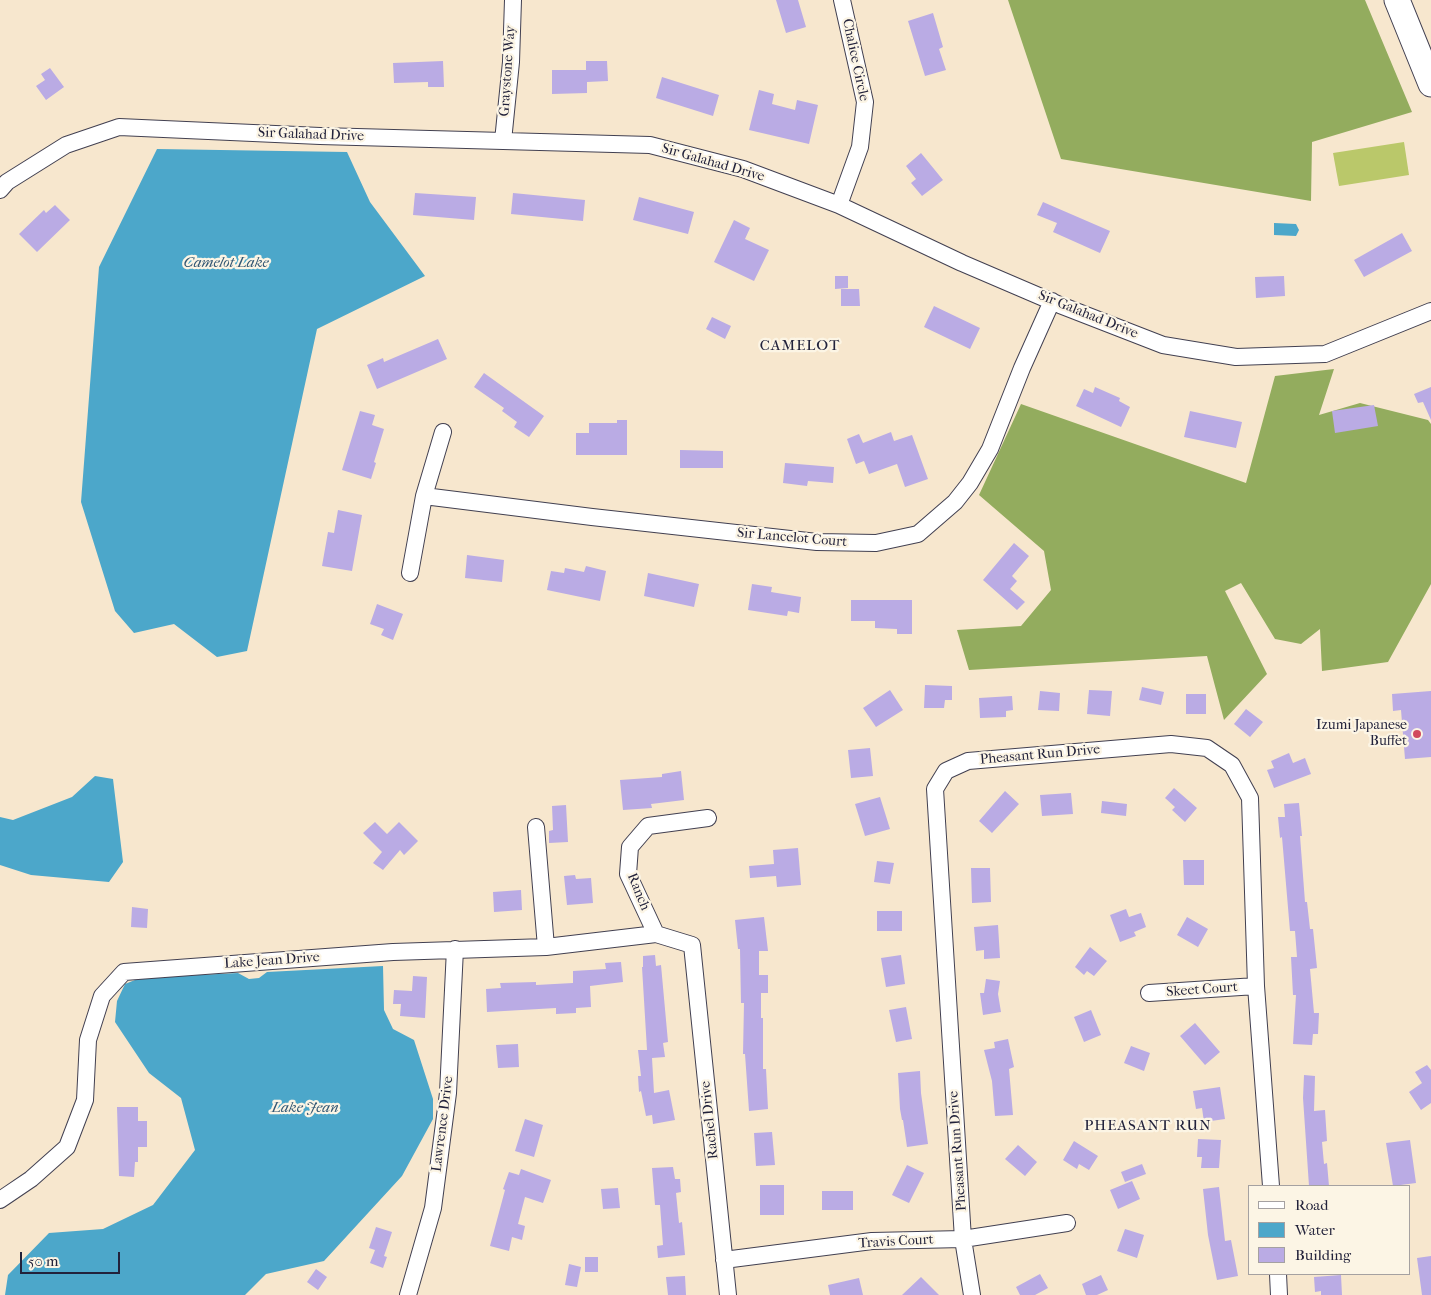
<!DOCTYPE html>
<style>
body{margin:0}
#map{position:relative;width:1431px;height:1295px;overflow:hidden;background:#f7e7ce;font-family:"IM FELL French Canon",serif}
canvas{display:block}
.legend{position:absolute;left:1248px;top:1185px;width:162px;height:90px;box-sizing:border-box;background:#fcf5e5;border:1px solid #a5a1a1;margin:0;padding:6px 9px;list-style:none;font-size:15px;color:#22223b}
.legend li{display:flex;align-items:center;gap:10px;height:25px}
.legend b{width:25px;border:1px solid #a5a1a1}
.scale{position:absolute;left:20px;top:1252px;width:100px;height:22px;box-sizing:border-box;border:2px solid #22223b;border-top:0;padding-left:6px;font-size:15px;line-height:18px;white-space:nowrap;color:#22223b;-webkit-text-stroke:4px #fcf5e5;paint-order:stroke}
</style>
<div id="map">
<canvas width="1431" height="1295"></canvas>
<ul class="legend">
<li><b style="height:6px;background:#fff"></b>Road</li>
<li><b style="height:14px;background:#4ca7ca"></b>Water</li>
<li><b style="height:14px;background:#baabe4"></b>Building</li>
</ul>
<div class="scale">50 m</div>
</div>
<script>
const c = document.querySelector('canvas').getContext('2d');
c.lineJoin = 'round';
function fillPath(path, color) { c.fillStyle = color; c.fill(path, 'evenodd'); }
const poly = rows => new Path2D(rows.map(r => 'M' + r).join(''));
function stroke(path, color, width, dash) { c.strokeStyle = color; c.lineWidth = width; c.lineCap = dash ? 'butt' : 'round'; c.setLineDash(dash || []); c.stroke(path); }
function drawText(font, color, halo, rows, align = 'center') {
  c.font = font + ' "IM FELL French Canon",serif'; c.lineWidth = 4.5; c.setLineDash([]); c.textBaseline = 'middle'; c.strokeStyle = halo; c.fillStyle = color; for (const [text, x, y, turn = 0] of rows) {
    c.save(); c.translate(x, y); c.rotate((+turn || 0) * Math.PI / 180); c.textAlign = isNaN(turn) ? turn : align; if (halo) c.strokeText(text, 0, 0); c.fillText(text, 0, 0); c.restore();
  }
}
const green = poly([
 [1404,142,1409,175,1339,186,1333,153]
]);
const forest = poly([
 [1008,0,1365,0,1412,112,1312,142,1311,201,1061,159],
 [1334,369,1319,415,1360,403,1428,420,1431,424,1431,584,1388,662,1322,671,1320,629,1301,644,1275,639,1241,583,1225,591,1267,674,1224,720,1207,656,969,670,957,630,1021,626,1051,590,1044,551,979,495,1021,404,1246,483,1275,376]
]);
const water = poly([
 [157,149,347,152,370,202,425,276,317,329,247,651,217,657,174,624,134,633,115,611,81,502,99,267],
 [1274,223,1296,224,1299,230,1296,236,1274,235],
 [95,776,113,779,123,862,109,882,31,875,0,865,0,817,13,820,72,797],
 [383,966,384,1010,393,1029,414,1040,433,1099,433,1119,402,1176,324,1261,266,1274,245,1295,5,1295,8,1275,49,1233,103,1229,153,1205,195,1150,181,1098,149,1073,115,1022,117,1001,125,984,140,978,238,973,249,979,259,978,267,972]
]);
const building = poly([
 [776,0,798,0,806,27,786,33],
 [933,13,943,47,939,49,946,70,925,76,908,21],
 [443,61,444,87,428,87,428,82,394,83,393,63],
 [586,61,607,61,608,81,587,82,587,93,552,94,552,70,586,70],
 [50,68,64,87,46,100,36,86,45,80,41,74],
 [662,77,719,95,713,116,656,98],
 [759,90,774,94,772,104,795,110,797,100,818,105,809,144,749,130],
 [921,153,943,180,922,196,911,183,916,179,906,166],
 [415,193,476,197,474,220,413,215],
 [513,193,585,200,583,221,511,214],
 [639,197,694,212,688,234,633,220],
 [1043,202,1110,231,1100,253,1053,232,1057,223,1037,215],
 [55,205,70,220,37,252,19,234,44,210,46,213],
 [734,220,750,228,745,239,769,250,754,281,714,262],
 [1402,233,1412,251,1364,277,1354,260],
 [835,276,848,276,848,288,835,289],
 [1284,276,1285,296,1256,298,1255,277],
 [841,289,859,289,860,306,841,306],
 [934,306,980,328,970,349,924,327],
 [712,317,731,326,725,339,706,329],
 [438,339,447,359,377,389,367,365,383,358,384,362],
 [484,373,544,416,529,437,514,427,517,422,502,411,504,408,474,387],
 [1095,387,1120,398,1119,401,1130,407,1121,427,1076,406,1084,389,1093,393],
 [1431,387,1431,420,1423,402,1418,403,1414,394],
 [1374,405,1378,426,1335,433,1332,411],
 [360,411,375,415,372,425,384,429,374,462,376,463,371,479,342,470],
 [1190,411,1242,422,1236,448,1184,437],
 [617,420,627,420,627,455,576,455,576,433,589,433,589,423,617,423],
 [891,432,894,441,912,435,928,479,905,487,897,464,869,474,864,461,856,464,847,439,859,434,863,443],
 [680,450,723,451,723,468,680,468],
 [785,463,834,467,833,483,808,481,807,486,783,483],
 [338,510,362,515,352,571,322,566,328,532,334,533],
 [1014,543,1029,556,1012,576,1017,581,1010,589,1025,602,1017,610,983,580],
 [467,555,504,560,502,582,465,578],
 [586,566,606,571,600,601,547,590,551,571,564,573,565,568,584,572],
 [648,573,699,584,694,607,644,596],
 [752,584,772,587,771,592,801,597,799,613,788,611,787,616,748,610],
 [851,600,912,600,912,634,897,634,897,629,875,628,875,621,851,621],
 [377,604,403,614,393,640,381,635,384,629,370,624],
 [925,685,952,686,952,700,945,700,944,708,924,708],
 [1142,687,1164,692,1161,705,1139,700],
 [890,690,903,710,876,727,863,708],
 [1089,690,1112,691,1110,716,1087,714],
 [1040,691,1060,693,1059,711,1038,710],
 [1431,691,1431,757,1405,759,1401,710,1393,711,1392,694],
 [1186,694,1206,694,1206,714,1186,714],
 [1012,696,1013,710,1006,711,1006,717,980,718,979,698],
 [1246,709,1263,722,1250,737,1234,724],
 [870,748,873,776,851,778,848,750],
 [1289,753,1293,763,1305,758,1311,774,1274,788,1267,770,1274,768,1271,761],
 [681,771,684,800,651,804,652,808,623,810,620,780,662,777,662,774],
 [1174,788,1197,808,1185,822,1172,810,1175,807,1165,798],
 [1005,791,1019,804,992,833,979,821],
 [1071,793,1073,814,1042,816,1040,795],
 [880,797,890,829,865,836,855,804],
 [1102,801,1127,804,1126,816,1101,813],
 [1299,803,1302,836,1300,836,1305,902,1307,902,1310,929,1313,929,1317,968,1310,969,1314,1013,1319,1013,1318,1034,1313,1034,1312,1045,1293,1044,1296,995,1293,995,1291,957,1297,957,1295,931,1290,931,1282,837,1280,838,1278,817,1285,817,1284,804],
 [566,805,568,842,549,843,549,831,553,830,552,806],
 [375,822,387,834,399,822,418,841,404,855,400,850,383,870,373,863,382,852,363,833],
 [798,848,801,885,777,887,776,876,750,878,749,866,774,864,773,850],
 [1183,860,1204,860,1204,885,1184,885],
 [877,861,894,863,890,884,874,882],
 [971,868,990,868,991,902,972,903],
 [575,875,576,879,591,878,593,903,567,905,564,876],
 [521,890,522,910,494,912,493,892],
 [132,907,148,909,147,928,131,927],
 [1126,909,1129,917,1141,913,1146,927,1134,932,1136,936,1120,942,1110,915],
 [877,911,902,911,902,931,877,931],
 [764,917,768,951,759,951,759,975,768,975,768,993,761,993,761,1018,763,1018,763,1069,766,1069,768,1109,749,1111,745,1054,743,1054,744,1003,741,1003,740,949,738,949,735,920],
 [1187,917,1208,929,1198,947,1177,935],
 [998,925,1000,958,984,959,984,950,976,951,974,927],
 [1090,947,1107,961,1094,976,1087,971,1084,975,1075,967],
 [655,955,656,966,661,965,668,1042,663,1043,665,1057,652,1058,654,1093,669,1090,675,1120,653,1124,652,1115,646,1116,641,1091,639,1092,638,1076,641,1076,638,1050,647,1050,642,967,643,967,643,956],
 [901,955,905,984,886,987,881,958],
 [621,962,623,982,590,986,591,1007,576,1008,576,1013,556,1014,556,1008,487,1012,486,989,501,988,500,983,536,982,536,985,573,983,573,971,606,969,605,963],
 [413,976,427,977,425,1018,400,1016,401,1004,393,1004,394,990,412,991],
 [986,979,1000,981,998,994,1001,1012,983,1015,980,993,984,993],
 [906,1007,912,1039,896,1042,889,1010],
 [1091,1010,1101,1035,1084,1042,1074,1017],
 [1195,1023,1220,1052,1205,1065,1180,1036],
 [1008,1039,1014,1067,1009,1069,1013,1115,995,1116,992,1081,984,1050,995,1048,994,1042],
 [518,1044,519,1067,498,1068,496,1045],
 [1131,1046,1150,1053,1144,1071,1124,1063],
 [1427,1065,1431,1070,1431,1103,1421,1110,1409,1092,1422,1083,1415,1072],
 [920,1071,921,1093,928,1144,907,1147,903,1120,902,1120,900,1109,898,1073],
 [1304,1075,1315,1076,1314,1111,1325,1110,1327,1141,1322,1142,1324,1164,1327,1163,1329,1186,1309,1186,1303,1098],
 [1220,1087,1225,1119,1204,1122,1202,1108,1196,1109,1193,1091],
 [117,1107,138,1107,138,1121,147,1121,147,1147,138,1147,138,1162,135,1162,134,1177,119,1176],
 [525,1119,543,1125,534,1157,515,1151],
 [772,1132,775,1165,756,1166,754,1133],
 [1198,1139,1221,1140,1219,1168,1201,1168,1202,1157,1197,1157],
 [1410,1140,1416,1183,1393,1186,1386,1143],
 [1074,1141,1098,1156,1089,1170,1079,1164,1077,1169,1063,1160],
 [1018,1145,1037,1162,1025,1176,1005,1159],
 [1142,1164,1146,1174,1125,1182,1121,1172],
 [907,1165,924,1173,909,1203,892,1195],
 [673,1167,675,1179,680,1179,681,1192,676,1193,679,1223,682,1222,685,1255,658,1258,657,1246,663,1245,660,1205,655,1205,652,1168],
 [521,1169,551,1180,543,1203,525,1197,518,1224,525,1226,522,1240,512,1237,509,1251,490,1246,505,1190,503,1189,509,1172,519,1175],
 [1132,1181,1140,1199,1118,1209,1110,1190],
 [760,1185,784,1185,784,1215,760,1215],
 [1219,1187,1225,1241,1231,1240,1238,1276,1217,1280,1208,1235,1203,1189],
 [618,1188,620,1208,603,1209,601,1189],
 [822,1191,853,1191,853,1210,822,1210],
 [376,1227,392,1232,384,1256,387,1257,383,1268,370,1263,375,1250,369,1248],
 [1125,1229,1144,1235,1137,1258,1117,1251],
 [1431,1256,1431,1295,1422,1295,1417,1258],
 [585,1257,598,1257,598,1272,585,1272],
 [569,1264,581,1267,577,1287,565,1285],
 [316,1269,327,1277,318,1290,307,1282],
 [1040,1274,1048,1288,1035,1295,1020,1295,1016,1287],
 [1101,1275,1108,1290,1097,1295,1086,1295,1082,1284],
 [1341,1275,1342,1295,1321,1295,1321,1291,1315,1292,1314,1277],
 [685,1276,686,1295,668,1295,666,1277],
 [921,1277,939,1295,902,1295],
 [859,1278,863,1295,830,1295,828,1285]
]);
const street = poly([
 [503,141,511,62,513,0],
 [0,190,7,182,66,145,119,127,320,136,650,145,743,169,839,205,962,263,1060,305,1163,345,1236,357,1325,354,1431,311],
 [839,205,860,147,865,102,842,0],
 [424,496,592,517,817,542,876,543,918,534,955,502,970,483,990,449,1022,368,1052,301],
 [410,573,424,496,443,432],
 [536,827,546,947],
 [656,934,628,874,630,847,648,826,708,818],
 [1149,993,1256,986],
 [0,1200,31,1179,67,1147,85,1100,88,1040,102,996,124,972,393,952,546,947,656,934,692,945,728,1295],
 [724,1260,872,1241,963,1239,1067,1223],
 [1278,1274,1279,1295],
 [408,1295,433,1208,448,1093,455,949],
 [972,1295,963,1239,935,789,946,771,968,761,1171,744,1207,748,1232,765,1250,798,1256,986,1271,1186]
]);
const primary = poly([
 [1397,0,1431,84]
]);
const markers = [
 [1417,734,5,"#d1495b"]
];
const streetNames = [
 ["Chalice Circle",855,60,78],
 ["Graystone Way",508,71,-86],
 ["Sir Galahad Drive",311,135,2],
 ["Sir Galahad Drive",713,163,16],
 ["Sir Galahad Drive",1088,315,22],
 ["Sir Lancelot Court",792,538,5],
 ["Pheasant Run Drive",1040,755,-5],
 ["Ranch",638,892,68],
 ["Lake Jean Drive",272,961,-4],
 ["Skeet Court",1202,990,-4],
 ["Rachel Drive",710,1120,-96],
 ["Lawrence Drive",443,1124,-83],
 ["Pheasant Run Drive",958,1151,-94],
 ["Travis Court",896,1242,-3]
];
const poiNames = [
 ["Izumi Japanese",1407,726],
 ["Buffet",1407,742]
];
const waterNames = [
 ["Camelot Lake",226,263],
 ["Lake Jean",305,1108]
];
const neighbourhoodNames = [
 ["CAMELOT",800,346],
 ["PHEASANT RUN",1148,1126]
];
fillPath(green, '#bac86a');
fillPath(forest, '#93ac5e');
fillPath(water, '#4ca7ca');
fillPath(building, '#baabe4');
stroke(street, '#424051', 18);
stroke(primary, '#424051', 27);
stroke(street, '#fff', 16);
stroke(primary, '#fff', 25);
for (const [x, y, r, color] of markers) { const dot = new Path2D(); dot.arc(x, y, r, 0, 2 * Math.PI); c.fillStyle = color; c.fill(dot); stroke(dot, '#fcf5e5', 2); }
drawText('14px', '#22223b', '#fcf5e5', streetNames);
drawText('14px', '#22223b', '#fcf5e5', poiNames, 'right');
drawText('italic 15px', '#335774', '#fcf5e5', waterNames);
c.letterSpacing = '1px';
drawText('15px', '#22223b', '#fcf5e5', neighbourhoodNames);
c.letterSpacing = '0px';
</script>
